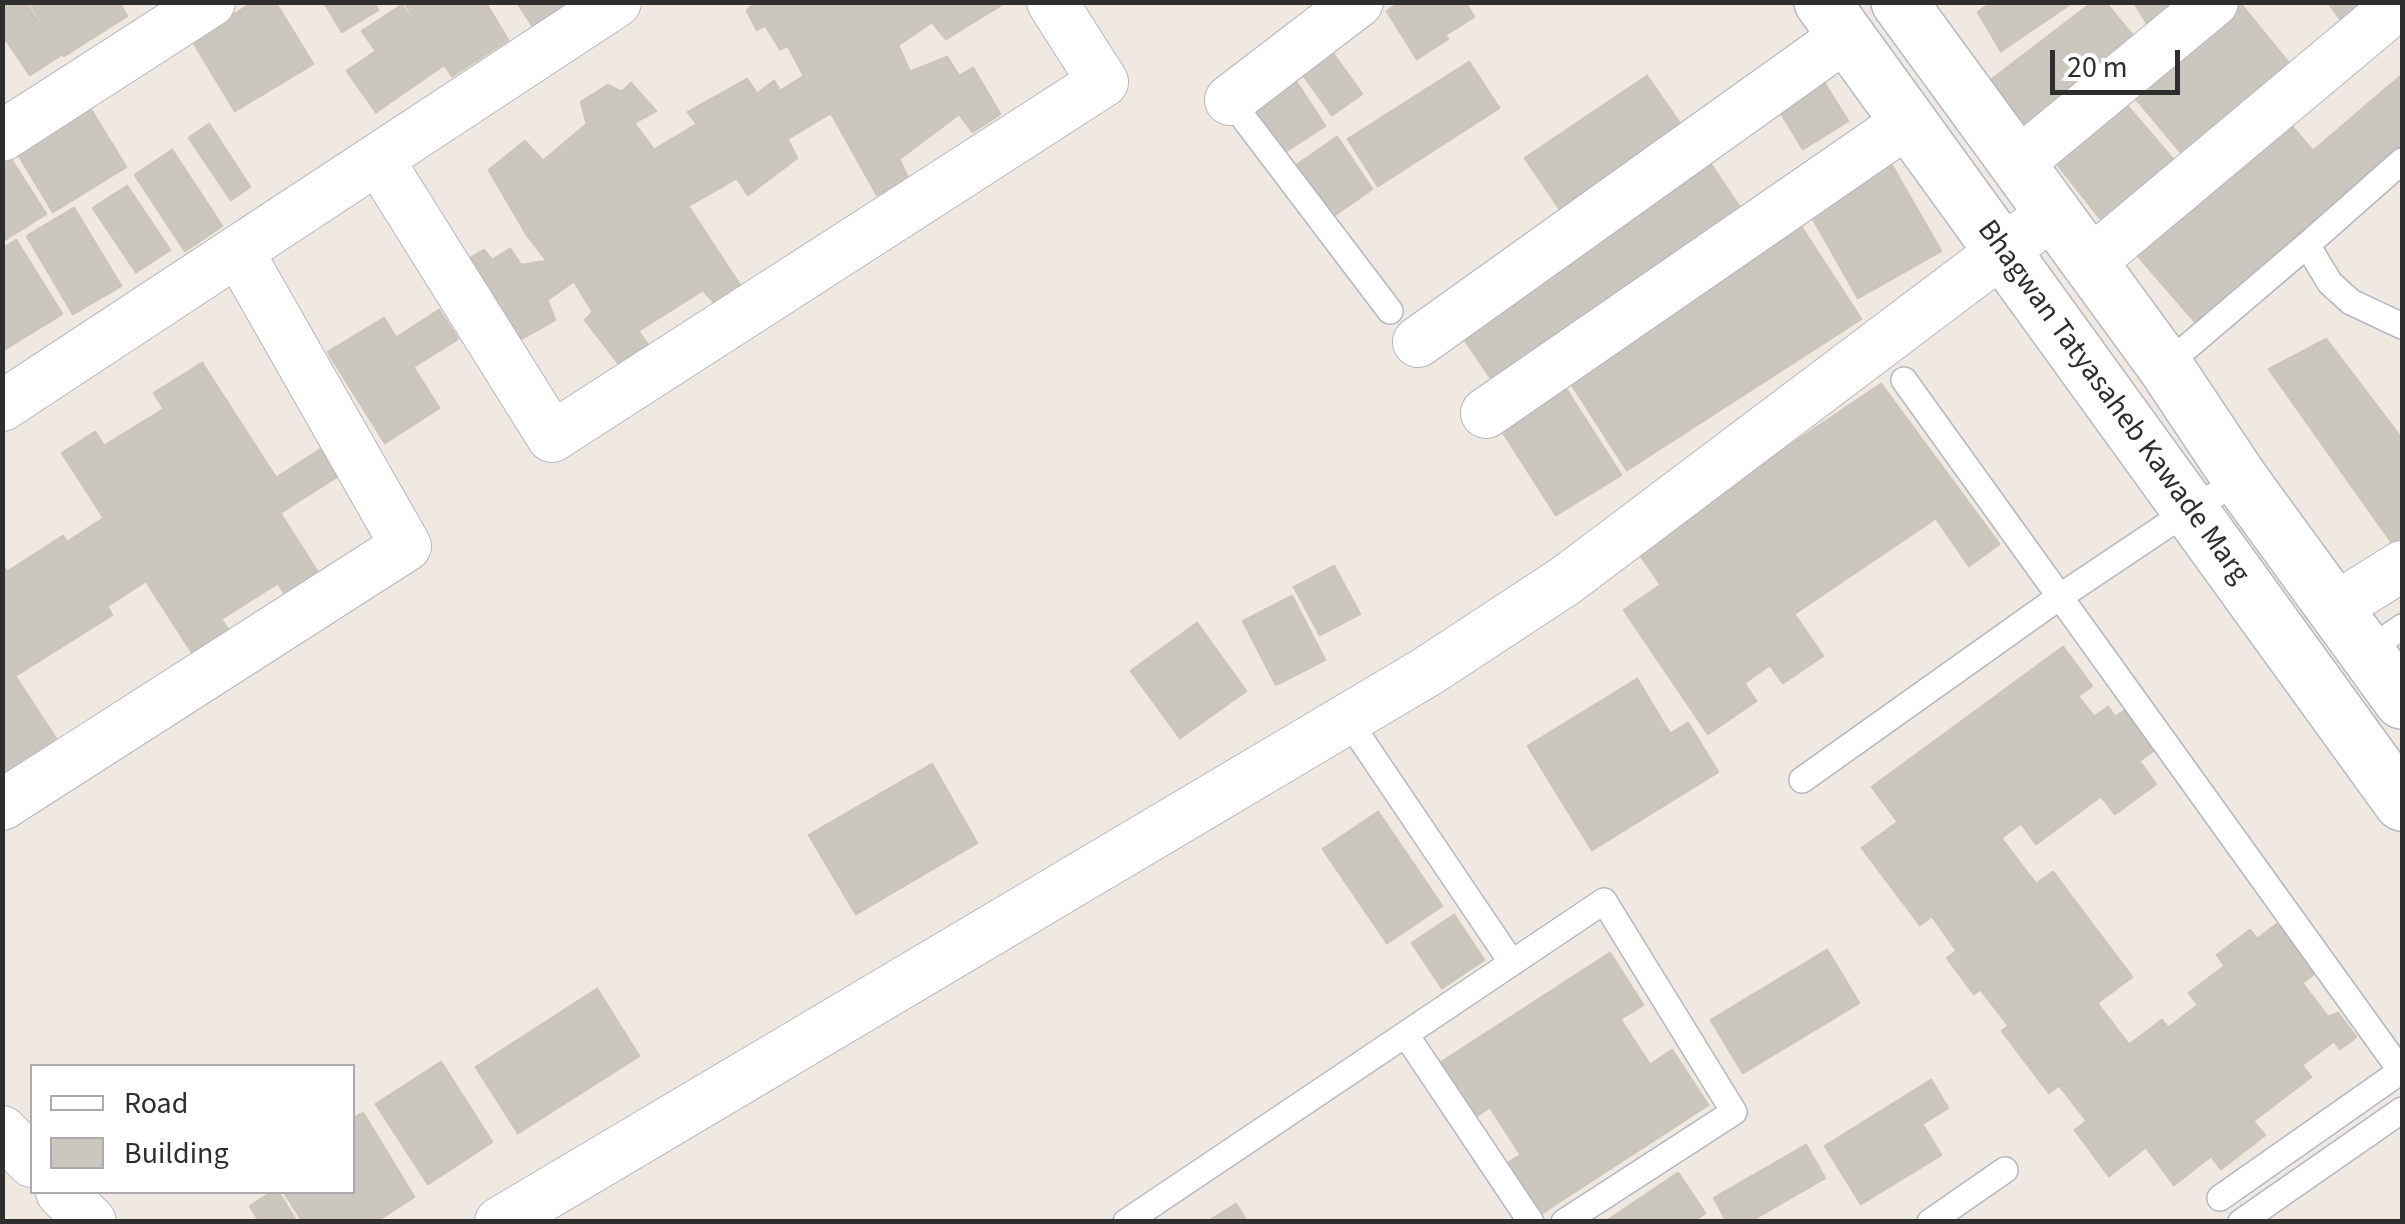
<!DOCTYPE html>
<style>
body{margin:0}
#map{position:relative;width:2405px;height:1224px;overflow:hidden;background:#efe9e1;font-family:"Source Sans 3",sans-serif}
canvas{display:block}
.frame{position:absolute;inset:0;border:5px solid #2e2e2e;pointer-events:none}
.legend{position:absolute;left:30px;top:1064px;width:325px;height:130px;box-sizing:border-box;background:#fff;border:2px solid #ababab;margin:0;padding:12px 18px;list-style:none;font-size:30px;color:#2e2e2e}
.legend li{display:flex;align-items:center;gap:20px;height:50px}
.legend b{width:50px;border:2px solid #ababab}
.scale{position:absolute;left:2050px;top:50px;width:130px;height:45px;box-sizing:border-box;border:5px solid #2e2e2e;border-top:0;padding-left:12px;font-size:30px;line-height:35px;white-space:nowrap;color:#2e2e2e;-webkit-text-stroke:8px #fff;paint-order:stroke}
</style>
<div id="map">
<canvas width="2405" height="1224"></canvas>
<div class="frame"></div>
<ul class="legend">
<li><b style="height:12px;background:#fff"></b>Road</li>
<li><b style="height:28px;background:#cbc7bf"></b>Building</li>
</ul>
<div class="scale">20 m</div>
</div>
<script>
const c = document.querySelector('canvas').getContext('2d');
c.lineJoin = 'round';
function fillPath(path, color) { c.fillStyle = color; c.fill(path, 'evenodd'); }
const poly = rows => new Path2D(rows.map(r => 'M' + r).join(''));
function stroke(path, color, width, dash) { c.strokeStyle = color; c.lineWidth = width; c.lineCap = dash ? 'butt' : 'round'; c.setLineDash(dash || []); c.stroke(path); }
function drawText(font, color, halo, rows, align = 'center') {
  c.font = font + ' "Source Sans 3",sans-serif'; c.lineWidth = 9; c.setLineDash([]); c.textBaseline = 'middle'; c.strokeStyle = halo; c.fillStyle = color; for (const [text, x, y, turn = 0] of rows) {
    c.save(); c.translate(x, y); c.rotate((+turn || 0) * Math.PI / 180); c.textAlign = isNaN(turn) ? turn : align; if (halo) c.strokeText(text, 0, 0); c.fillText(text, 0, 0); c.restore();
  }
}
const building = poly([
 [2,2,25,2,61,55,30,75,2,34,2,2],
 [29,2,119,2,127,16,64,56,29,2],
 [254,2,275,2,313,64,235,111,192,40,254,2],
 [324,2,374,2,378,10,342,32,324,2],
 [404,2,485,2,508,40,452,76,404,2],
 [517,2,560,2,566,12,536,31,517,2],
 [756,2,1006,2,946,39,932,22,898,45,910,72,947,57,959,76,973,68,1000,114,973,132,959,114,899,159,908,178,877,195,831,113,787,139,797,158,748,195,737,178,688,206,743,290,718,307,703,290,638,331,654,353,622,368,585,320,593,312,574,281,547,300,555,320,514,343,460,264,484,250,492,260,510,249,521,265,547,261,527,235,489,170,525,141,543,161,587,124,581,102,608,85,622,92,631,83,656,111,634,123,654,150,697,124,688,112,747,79,757,94,774,81,780,91,804,76,788,46,780,49,765,25,757,30,747,11,756,2],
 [1401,2,1465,2,1474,17,1445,35,1448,39,1417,59,1387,11,1401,2],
 [1993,2,2073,2,2001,51,1978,12,1993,2],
 [2093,2,2105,2,2139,43,2026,129,1991,80,2093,2],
 [2134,2,2192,2,2150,28,2134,2],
 [2231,2,2239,2,2301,78,2193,167,2127,88,2231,2],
 [2328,2,2386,2,2348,30,2328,2],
 [402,5,444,65,376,112,347,71,376,51,362,31,402,5],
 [1329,48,1362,94,1332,115,1299,69,1329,48],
 [1469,62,1499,108,1378,186,1348,139,1469,62],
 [1819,75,1848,121,1803,149,1775,103,1819,75],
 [2402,75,2402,146,2196,323,2125,241,2278,110,2313,151,2402,75],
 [1647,76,1692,141,1570,224,1525,158,1647,76],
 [1293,77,1325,126,1283,153,1251,104,1293,77],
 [2118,95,2184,172,2111,232,2046,150,2118,95],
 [91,110,126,167,53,212,18,154,91,110],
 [209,124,250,187,231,200,189,138,209,124],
 [1337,137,1372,189,1329,219,1294,167,1337,137],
 [3,147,46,214,6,239,2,233,3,147],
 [172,150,222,226,185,251,135,175,172,150],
 [1886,155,1941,251,1858,298,1804,203,1886,155],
 [1705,156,1749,221,1499,390,1454,324,1705,156],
 [127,186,170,250,136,272,93,208,127,186],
 [74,208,121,286,73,314,27,236,74,208],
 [1798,222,1861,319,1627,470,1565,374,1798,222],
 [16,240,62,314,2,351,2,249,16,240],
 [439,310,458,339,413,367,439,408,385,443,328,352,384,318,396,338,439,310],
 [2326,339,2402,439,2402,542,2395,547,2269,369,2326,339],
 [202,363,276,478,321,449,338,476,280,513,320,576,287,597,278,583,221,619,231,634,195,657,146,581,107,606,112,615,15,676,60,745,2,782,2,564,7,572,63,536,67,542,104,518,62,453,95,432,104,446,164,409,154,393,202,363],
 [1881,384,1999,544,1969,566,1936,518,1794,614,1823,656,1783,683,1770,665,1744,683,1756,701,1708,734,1624,610,1661,585,1636,549,1881,384],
 [1564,386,1621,475,1556,515,1499,426,1564,386],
 [1334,566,1360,614,1320,635,1294,587,1334,566],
 [1292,596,1325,660,1276,685,1243,621,1292,596],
 [1197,623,1246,691,1180,738,1131,671,1197,623],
 [2063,647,2092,686,2078,696,2094,717,2108,707,2115,717,2124,711,2153,751,2139,761,2156,784,2115,814,2101,796,2036,844,2021,823,2001,838,2036,884,2053,872,2132,977,2097,1003,2129,1045,2162,1020,2168,1028,2198,1005,2189,993,2225,966,2217,955,2250,930,2257,939,2277,924,2315,973,2302,983,2328,1017,2338,1013,2356,1037,2340,1049,2334,1041,2302,1065,2311,1077,2253,1121,2265,1135,2221,1169,2211,1156,2174,1185,2146,1147,2109,1176,2075,1130,2087,1121,2059,1085,2049,1093,2002,1031,2009,1026,1980,989,1974,994,1947,958,1957,951,1932,916,1920,925,1862,848,1898,822,1872,787,2063,647],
 [1637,679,1670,734,1688,723,1718,772,1592,850,1528,746,1637,679],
 [932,764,977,843,856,914,809,835,932,764],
 [1378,812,1442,906,1387,943,1323,849,1378,812],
 [1454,915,1484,960,1442,988,1412,943,1454,915],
 [1827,950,1859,1003,1743,1073,1711,1020,1827,950],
 [1610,953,1643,1005,1620,1019,1650,1065,1672,1050,1708,1105,1539,1215,1506,1164,1521,1155,1490,1107,1475,1117,1440,1063,1610,953],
 [597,989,639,1056,518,1133,476,1067,597,989],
 [441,1062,492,1142,428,1184,376,1104,441,1062],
 [1931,1080,1948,1108,1922,1124,1941,1155,1861,1204,1825,1146,1931,1080],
 [363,1113,414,1197,375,1222,303,1222,284,1192,352,1192,352,1119,363,1113],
 [1806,1145,1825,1178,1749,1222,1727,1222,1714,1198,1806,1145],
 [1678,1173,1705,1213,1692,1222,1605,1222,1678,1173],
 [272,1192,278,1192,297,1222,260,1222,250,1206,272,1192],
 [1236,1204,1247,1222,1207,1222,1236,1204]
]);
const lane = poly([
 [1230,100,1390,311],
 [2307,245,2402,161],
 [2165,366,2307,245,2330,283,2351,302,2402,326],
 [1904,380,2401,1071,2220,1198],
 [2365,652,2402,627],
 [1348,720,1512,963],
 [1802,780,2058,598,2191,509,2241,480],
 [1406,1035,1531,1222],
 [1126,1222,1604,901,1734,1112,1564,1222],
 [1930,1222,2005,1170],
 [2241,1222,2402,1110]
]);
const street = poly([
 [1230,100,1358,2],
 [2,136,210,2],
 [378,159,552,437,1103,82,1052,2],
 [2016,165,2213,2],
 [2088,264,2393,9],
 [1418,342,1846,36],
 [2,406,616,2],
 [1486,413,1908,122],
 [2333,609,2402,566],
 [2,805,406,546,238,251],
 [2,1131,32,1162],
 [61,1192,91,1222],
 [500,1222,1428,671,1565,581,2052,214]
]);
const secondary = poly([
 [1822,2,2402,803],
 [1899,2,2165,366,2241,480,2402,701]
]);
const streetNames = [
 ["Bhagwan Tatyasaheb Kawade Marg",2112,403,54]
];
fillPath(building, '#cbc7bf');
stroke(building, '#cbc5ba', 2.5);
stroke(lane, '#b4b7c1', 28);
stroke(street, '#b4b7c1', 52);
stroke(secondary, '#b4b7c1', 58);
stroke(lane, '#fff', 25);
stroke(street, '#fff', 50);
stroke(secondary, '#fff', 55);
drawText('30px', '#2e2e2e', '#fff', streetNames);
</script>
